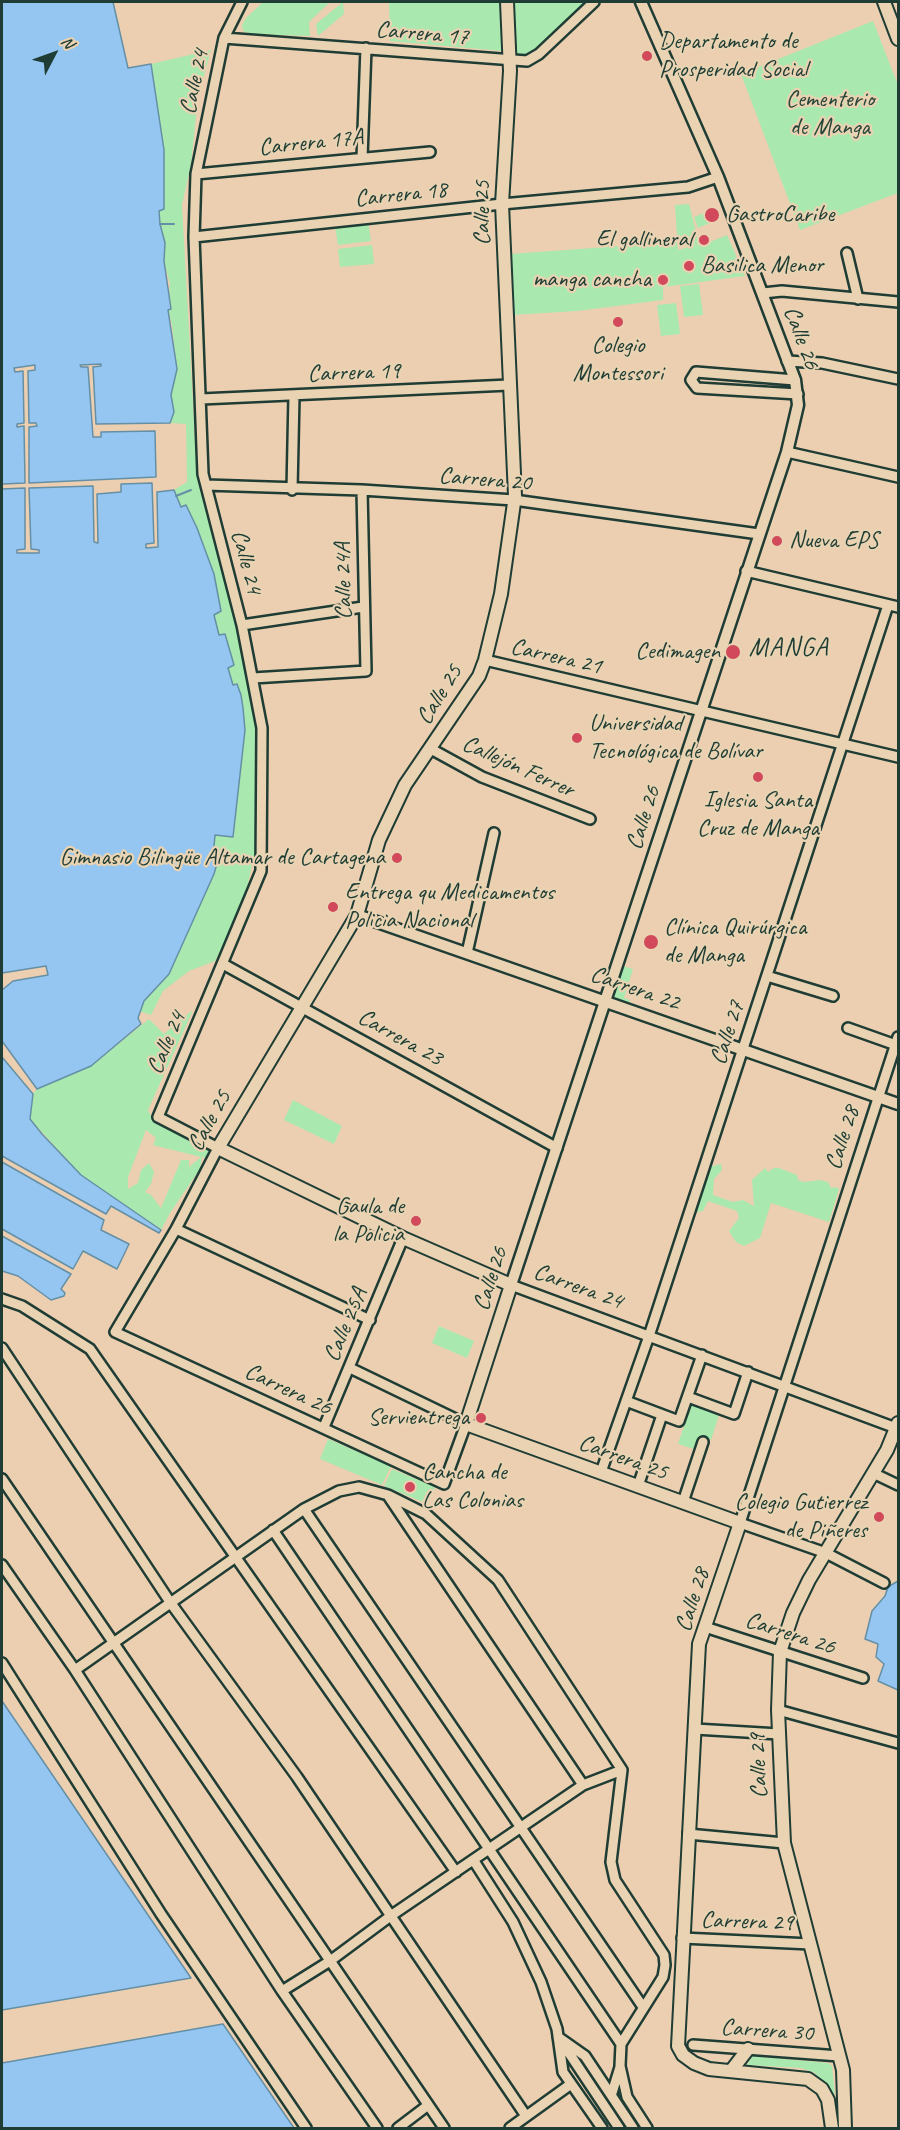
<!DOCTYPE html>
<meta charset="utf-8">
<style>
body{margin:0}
#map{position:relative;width:900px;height:2130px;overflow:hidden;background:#eccfb1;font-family:Caveat,sans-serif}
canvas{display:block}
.frame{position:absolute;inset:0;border:3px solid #1f3d34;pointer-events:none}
.north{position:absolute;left:24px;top:24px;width:60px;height:60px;-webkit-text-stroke:4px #e9d3b2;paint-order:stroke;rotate:49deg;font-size:16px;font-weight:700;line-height:24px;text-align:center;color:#1f3d34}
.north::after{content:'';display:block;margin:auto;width:21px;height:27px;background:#1f3d34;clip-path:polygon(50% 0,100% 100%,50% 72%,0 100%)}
</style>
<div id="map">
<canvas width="900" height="2130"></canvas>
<div class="frame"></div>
<div class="north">N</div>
</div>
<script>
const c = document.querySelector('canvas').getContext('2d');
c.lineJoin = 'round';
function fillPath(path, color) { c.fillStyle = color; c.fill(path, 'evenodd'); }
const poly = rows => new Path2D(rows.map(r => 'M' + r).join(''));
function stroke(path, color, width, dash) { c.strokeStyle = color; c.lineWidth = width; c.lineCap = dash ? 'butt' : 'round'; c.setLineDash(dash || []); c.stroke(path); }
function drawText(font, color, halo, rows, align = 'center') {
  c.font = font + ' Caveat,sans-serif'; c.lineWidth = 4.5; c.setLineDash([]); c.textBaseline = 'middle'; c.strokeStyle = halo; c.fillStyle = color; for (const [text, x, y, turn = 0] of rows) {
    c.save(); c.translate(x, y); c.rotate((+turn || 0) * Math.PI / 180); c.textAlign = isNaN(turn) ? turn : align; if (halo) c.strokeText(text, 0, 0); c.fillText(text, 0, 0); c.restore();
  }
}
const green = poly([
 [263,2,330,2,309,22,310,36,251,34,243,31,242,25,246,18],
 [343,2,344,14,318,36,316,24],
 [389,2,499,2,503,51,390,41],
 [513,2,589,2,534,53,517,56],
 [873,21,898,85,898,193,800,230,741,74],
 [211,50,198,97,191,164,182,205,197,477,248,672,261,757,258,838,242,911,215,961,189,971,163,991,151,1015,139,1011,144,1001,169,974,214,874,218,860,213,857,215,835,233,837,245,730,241,695,233,685,228,667,234,665,229,648,225,634,219,635,213,615,221,611,214,574,186,505,181,507,174,490,187,482,186,424,170,423,174,412,171,395,177,369,172,325,168,310,170,284,164,261,165,243,160,224,159,211,164,209,164,150,151,64],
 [689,204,698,239,707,235,710,242,727,235,745,276,663,287,663,300,577,311,512,315,510,254,677,242,678,250,700,244,680,247,677,237,675,205],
 [712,210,717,220,698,228,694,217],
 [368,221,371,241,338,245,335,226],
 [372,245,374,264,340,267,338,249],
 [699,284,703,315,684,317,680,286],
 [676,303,680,334,661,336,657,305],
 [623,966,633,969,624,998,630,1000,628,1006,612,1001],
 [193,1010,148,1110,151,1116,165,1125,210,1146,210,1152,206,1158,202,1157,200,1169,170,1213,161,1230,81,1175,30,1119,33,1094,37,1089,91,1066,149,1019,164,1034],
 [146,1130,156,1138,153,1145,201,1157,189,1167,189,1160,181,1160,161,1208,151,1195,145,1192,151,1184,154,1172,149,1163,141,1170,138,1183,128,1189,128,1177],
 [293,1100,342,1126,334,1144,284,1120],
 [721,1164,722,1170,714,1179,713,1195,733,1202,743,1200,754,1206,752,1180,765,1168,768,1172,774,1168,779,1168,797,1175,798,1180,804,1182,820,1180,828,1182,831,1188,835,1187,839,1189,829,1222,771,1203,760,1238,744,1246,736,1242,729,1231,739,1218,737,1211,708,1201,703,1211,693,1213,696,1193,704,1190,699,1185,708,1167],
 [439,1326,474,1341,467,1358,432,1343],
 [692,1402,720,1412,711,1440,702,1436,697,1450,678,1444],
 [328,1439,391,1466,382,1485,320,1459],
 [392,1469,435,1487,428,1504,384,1486],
 [752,2056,828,2063,832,2066,835,2096,815,2073,801,2068,747,2065]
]);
const water = poly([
 [2,2,113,2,128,68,151,64,164,150,164,209,159,211,160,224,165,243,164,261,171,309,168,310,177,369,171,395,174,412,170,423,96,424,93,367,101,366,101,364,80,365,81,367,88,367,93,437,101,437,101,432,155,431,156,477,29,483,29,427,37,426,36,423,29,423,28,371,35,370,35,365,14,368,15,372,23,371,24,423,17,424,17,427,24,426,25,483,2,484,2,2],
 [152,483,154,543,146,544,146,548,158,547,157,492,174,490,181,507,186,505,197,528,214,574,221,611,214,615,219,635,225,634,234,665,228,668,233,685,237,684,241,695,243,708,245,730,233,837,215,835,213,857,218,860,214,874,169,974,144,1001,138,1018,141,1024,91,1066,37,1089,2,1041,2,990,13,981,48,975,46,966,2,973,2,489,25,488,25,549,17,550,17,553,39,553,39,550,31,549,29,488,93,486,94,542,98,543,97,494,121,492,121,484,152,483],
 [2,1057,33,1094,30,1119,42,1134,81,1175,161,1230,159,1233,111,1206,106,1214,2,1156,2,1057],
 [2,1162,104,1220,101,1230,129,1244,117,1269,83,1251,73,1269,2,1229,2,1162],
 [2,1236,71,1274,61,1289,65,1293,64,1296,51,1300,18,1276,2,1271,2,1236],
 [898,1581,898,1690,878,1681,884,1664,876,1657,878,1644,865,1639,872,1611,885,1596,888,1587,898,1581],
 [2,1701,191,1978,2,2010,2,1701],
 [223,2024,294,2128,2,2128,2,2063,223,2024]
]);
const stream = poly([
 [160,224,174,224],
 [176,496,191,490]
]);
const minor = poly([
 [242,2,224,38,196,174,194,237,203,474,242,625,262,728,261,871,158,1117,218,1148,176,1229,115,1332,444,1484,466,1424,350,1368],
 [224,38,527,61,539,54,594,2],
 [362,158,366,48],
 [196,174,430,152],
 [194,237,502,204,688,187,718,177],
 [847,253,858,299],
 [763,293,782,291,898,302],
 [787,361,822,363,898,379],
 [795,380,696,372,691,380,697,388,798,394],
 [201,399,509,385],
 [787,452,898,477],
 [206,485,362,490,514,500,759,534],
 [292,490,294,395],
 [746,571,898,607],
 [242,625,363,607],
 [485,660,898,757],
 [253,678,366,671,362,490],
 [431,749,482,777,590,819],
 [467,953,494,833],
 [223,964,557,1148],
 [767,976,833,996],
 [848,1028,896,1045],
 [176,1229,370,1320],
 [511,1285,896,1428],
 [2,1299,22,1306,90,1349,456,1872],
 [2,1348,170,1602,297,1777,526,2116],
 [688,1397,734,1414,748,1372],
 [626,1401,679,1421,702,1355],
 [324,1427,403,1238],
 [601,1472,649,1336,888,605],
 [873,1473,898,1485],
 [2,1479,444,2128],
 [638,1486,662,1415],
 [389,1497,583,1785],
 [683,1502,703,1442],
 [304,1509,643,2007],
 [273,1530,621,2044],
 [2,1565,75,1670,282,1991,377,2128],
 [884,1583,826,1553,740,1523,898,1037],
 [705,1627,863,1678],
 [2,1663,161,1914,306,2128],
 [75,1670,304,1509,339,1491,359,1487,388,1495,426,1514,498,1580,622,1770,611,1862,615,1880,664,1955,665,1965,663,1977,621,2044,620,2066,627,2097,647,2128],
 [778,1710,898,1743],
 [695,1729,779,1734],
 [688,1834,784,1843],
 [474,1861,513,1922,541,1982,557,2029,563,2072,602,2128],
 [682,1938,811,1944],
 [282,1991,330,1961,392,1915,583,1785,622,1770],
 [558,2037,585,2056,633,2128],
 [561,2041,619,2128],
 [693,2045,839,2056],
 [612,2093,620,2067],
 [398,2128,427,2106],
 [510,2128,571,2084]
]);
const tertiary = poly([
 [357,915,898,1104],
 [511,1285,787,452,798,405,795,380,718,177,641,2]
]);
const secondary = poly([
 [507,2,510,71,502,204,515,496,501,594,485,660,479,676,405,785,379,840,357,915,218,1148,403,1238,511,1285,466,1424,740,1523,699,1644,678,2046,683,2055,694,2063,709,2069,808,2079,822,2089,828,2100,832,2128],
 [884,2,898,39],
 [731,2071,748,2049],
 [845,2128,843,2070,784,1843,778,1710,780,1652,793,1613,809,1580,887,1450,898,1423]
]);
const markers = [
 [647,56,6,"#d1495b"],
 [712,215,8,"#d1495b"],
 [704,240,6,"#d1495b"],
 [689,266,6,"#d1495b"],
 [663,280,6,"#d1495b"],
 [618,322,6,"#d1495b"],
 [777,541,6,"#d1495b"],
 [733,652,8,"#d1495b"],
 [577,738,6,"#d1495b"],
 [758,777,6,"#d1495b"],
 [397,858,6,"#d1495b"],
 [333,907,6,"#d1495b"],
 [651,942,8,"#d1495b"],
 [416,1221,6,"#d1495b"],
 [481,1418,6,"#d1495b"],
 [410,1487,6,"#d1495b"],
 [879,1517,6,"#d1495b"]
];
const streetNames = [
 ["Carrera 17",422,34,5],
 ["Calle 24",195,82,-78],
 ["Carrera 17A",311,143,-6],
 ["Carrera 18",401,195,-6],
 ["Calle 25",483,213,-90],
 ["Calle 26",801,338,70],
 ["Carrera 19",354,373,-2],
 ["Carrera 20",485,480,5],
 ["Calle 24",246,562,75],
 ["Calle 24A",344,581,-91],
 ["Carrera 21",556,657,13],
 ["Calle 25",440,695,-58],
 ["Callejón Ferrer",518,767,24],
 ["Calle 26",644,818,-72],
 ["Carrera 22",635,989,19],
 ["Calle 27",728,1033,-72],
 ["Carrera 23",400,1038,29],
 ["Calle 24",167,1043,-67],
 ["Calle 25",210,1121,-61],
 ["Calle 28",843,1138,-72],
 ["Calle 26",491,1279,-72],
 ["Carrera 24",578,1287,20],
 ["Calle 25A",346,1325,-67],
 ["Carrera 26",288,1390,25],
 ["Carrera 25",623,1458,20],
 ["Calle 28",693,1600,-72],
 ["Carrera 26",790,1634,18],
 ["Calle 29",759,1766,-92],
 ["Carrera 29",747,1922,2],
 ["Carrera 30",767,2031,4]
];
const poiNames = [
 ["Departamento de",659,42],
 ["Prosperidad Social",659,70],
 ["GastroCaribe",726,215],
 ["El gallineral",692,240,"right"],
 ["Basilica Menor",701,266],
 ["manga cancha",651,280,"right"],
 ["Colegio",618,346,"center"],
 ["Montessori",618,374,"center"],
 ["Nueva EPS",789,541],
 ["Cedimagen",720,652,"right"],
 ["Universidad",589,724],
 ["Tecnológica de Bolívar",589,752],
 ["Iglesia Santa",758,801,"center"],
 ["Cruz de Manga",758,829,"center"],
 ["Gimnasio Bilingüe Altamar de Cartagena",385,858,"right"],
 ["Entrega qu Medicamentos",345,893],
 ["Policia Nacional",345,921],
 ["Clínica Quirúrgica",664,928],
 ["de Manga",664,956],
 ["Gaula de",404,1207,"right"],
 ["la Policia",404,1235,"right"],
 ["Servientrega",469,1418,"right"],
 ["Cancha de",422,1473],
 ["Las Colonias",422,1501],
 ["Colegio Gutierrez",867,1503,"right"],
 ["de Piñeres",867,1531,"right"]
];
const parkNames = [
 ["Cementerio",830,100],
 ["de Manga",830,128]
];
const neighbourhoodNames = [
 ["MANGA",789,648]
];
fillPath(green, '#a9e8af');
fillPath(water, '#94c6f1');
stroke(water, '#658fa5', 1.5);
stroke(stream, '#658fa5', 2);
stroke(minor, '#1f3d34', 14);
stroke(tertiary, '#1f3d34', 15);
stroke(secondary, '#1f3d34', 16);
stroke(minor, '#e9d3b2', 9);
stroke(tertiary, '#e9d3b2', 10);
stroke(secondary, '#e9d3b2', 12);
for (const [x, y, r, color] of markers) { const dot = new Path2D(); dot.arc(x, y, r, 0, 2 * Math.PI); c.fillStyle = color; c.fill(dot); stroke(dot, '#e9d3b2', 2); }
drawText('24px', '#1f3d34', '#e9d3b2', streetNames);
drawText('24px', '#1f3d34', '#e9d3b2', poiNames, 'left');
drawText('24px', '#26463a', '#e9d3b2', parkNames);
c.letterSpacing = '1.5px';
drawText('26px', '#1f3d34', '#e9d3b2', neighbourhoodNames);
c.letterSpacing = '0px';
</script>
